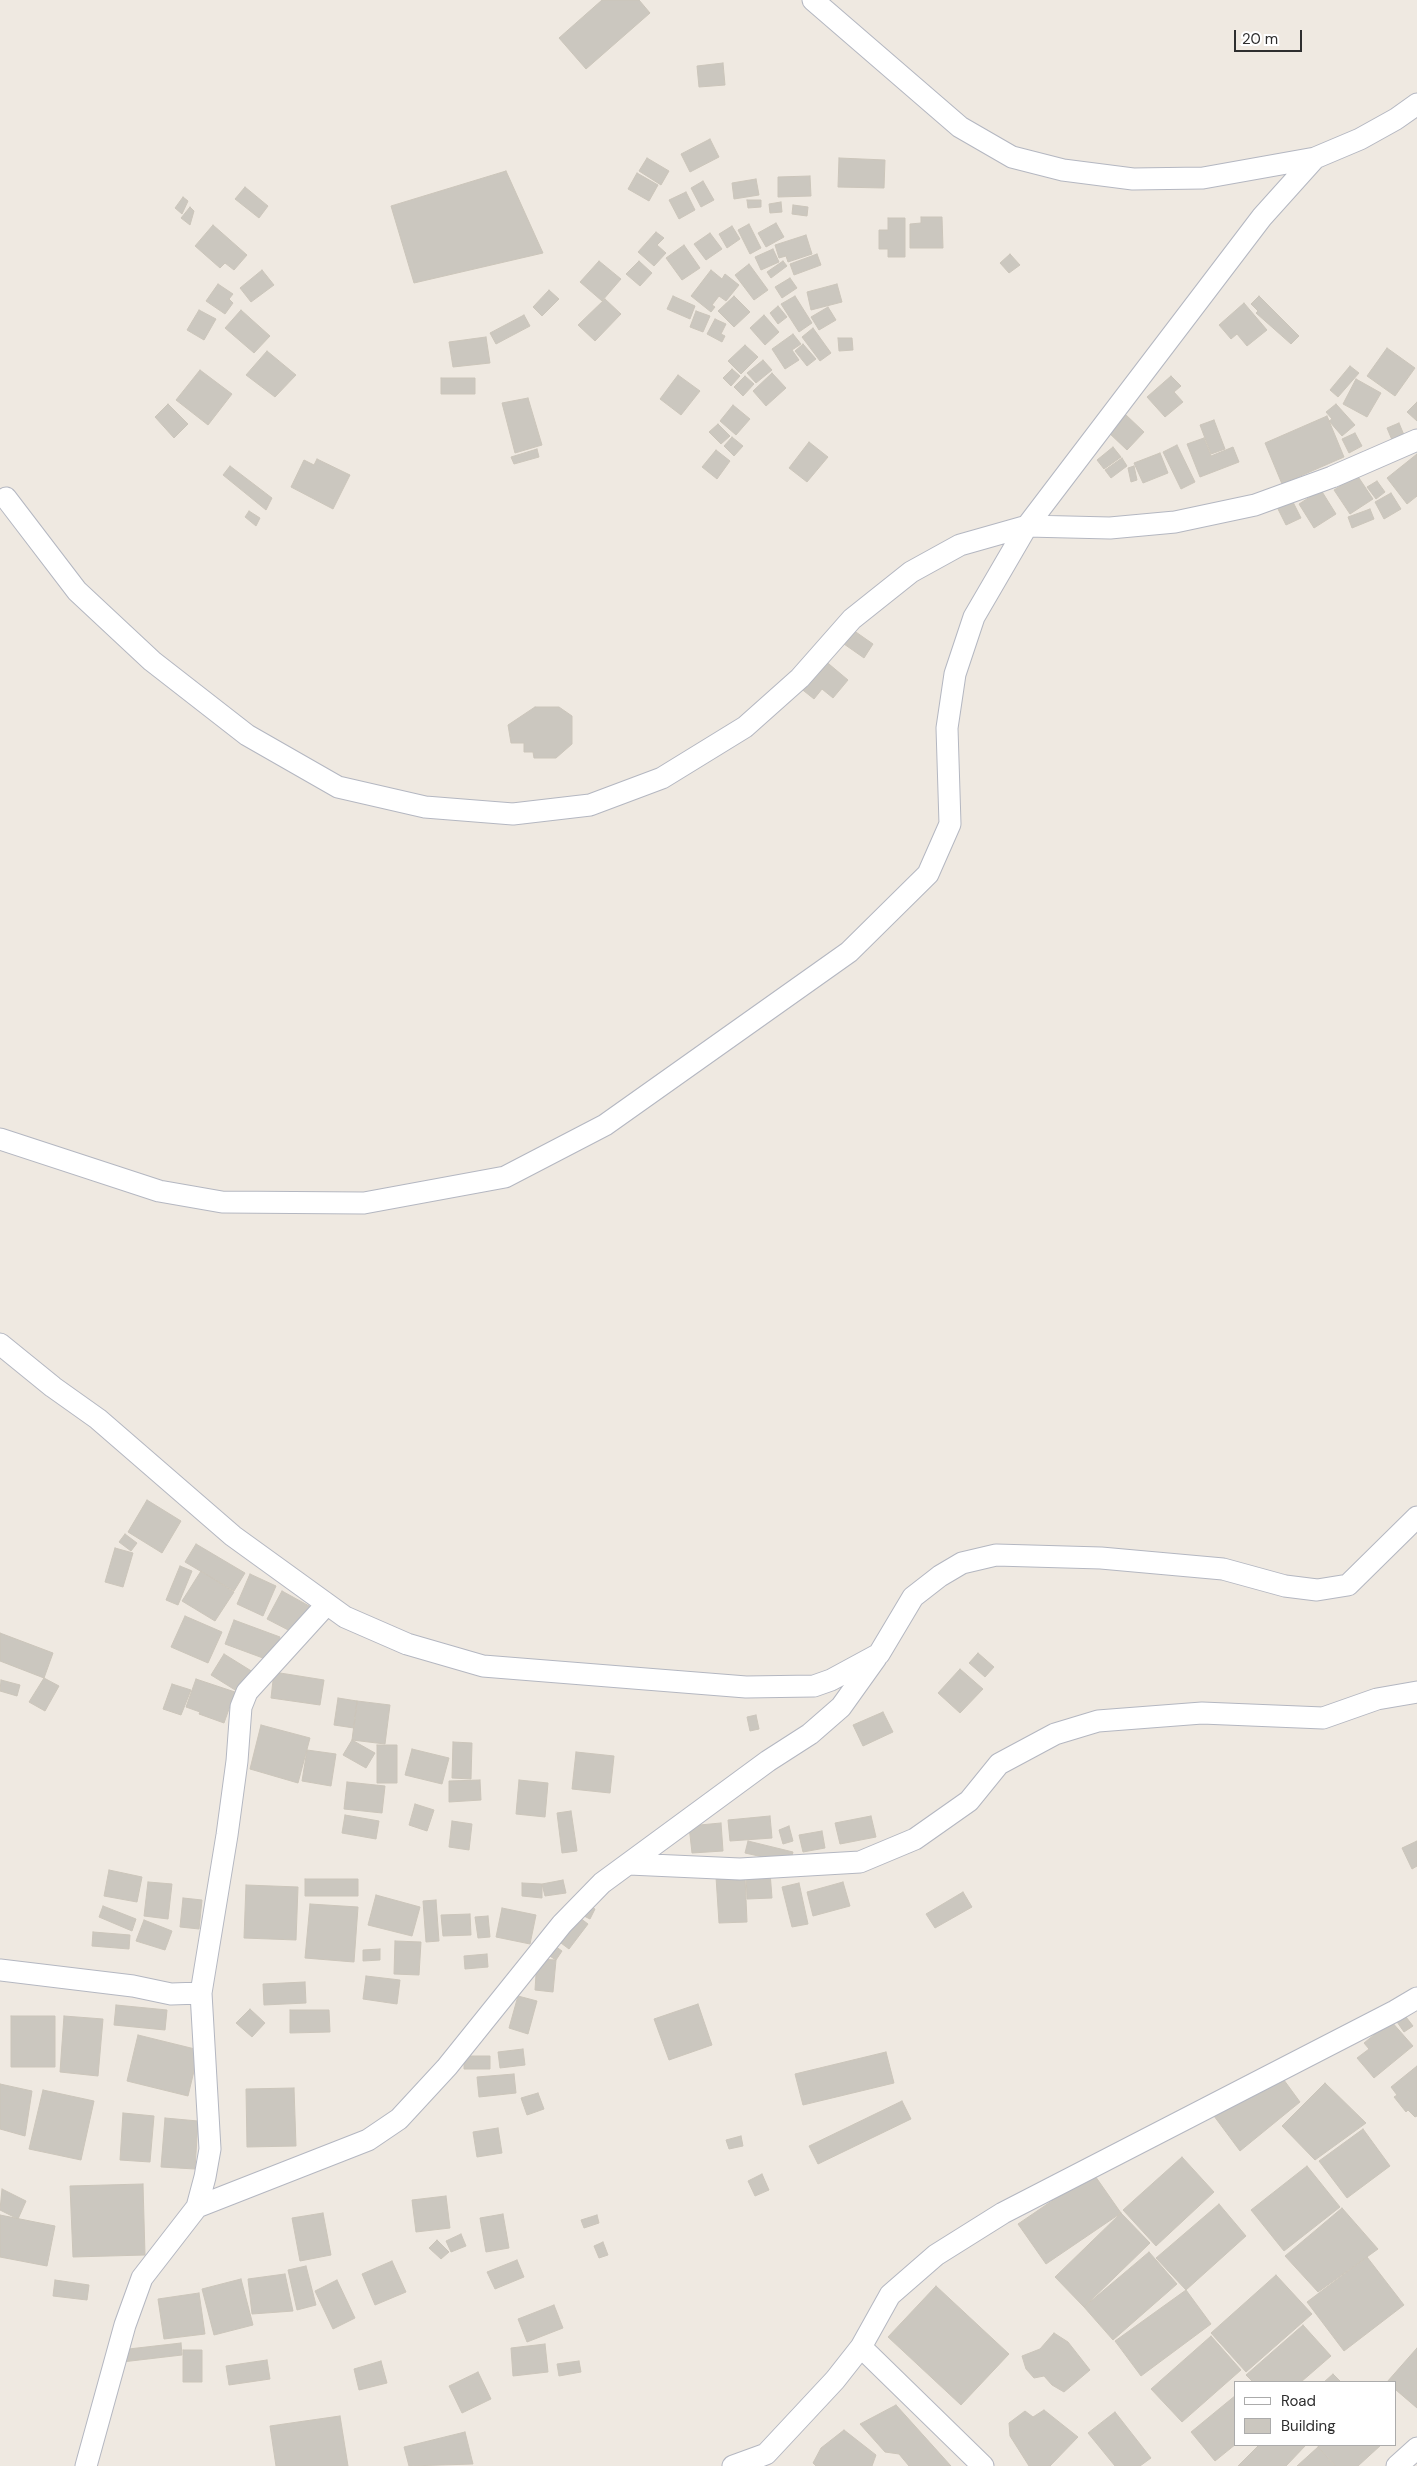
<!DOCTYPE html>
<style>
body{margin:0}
#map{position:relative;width:1417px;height:2466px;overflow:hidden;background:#efe9e1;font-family:"DM Sans",sans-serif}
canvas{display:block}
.legend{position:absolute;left:1234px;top:2381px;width:162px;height:65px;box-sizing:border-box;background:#fff;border:1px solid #ababab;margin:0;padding:6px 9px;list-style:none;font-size:15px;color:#2e2e2e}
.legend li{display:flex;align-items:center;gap:10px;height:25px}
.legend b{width:25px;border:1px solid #ababab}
.scale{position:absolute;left:1234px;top:30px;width:68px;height:22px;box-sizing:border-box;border:2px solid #2e2e2e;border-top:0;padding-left:6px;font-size:15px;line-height:18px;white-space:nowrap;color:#2e2e2e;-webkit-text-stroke:4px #fff;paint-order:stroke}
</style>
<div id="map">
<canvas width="1417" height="2466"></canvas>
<ul class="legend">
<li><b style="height:6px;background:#fff"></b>Road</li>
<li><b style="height:14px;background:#cbc7bf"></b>Building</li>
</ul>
<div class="scale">20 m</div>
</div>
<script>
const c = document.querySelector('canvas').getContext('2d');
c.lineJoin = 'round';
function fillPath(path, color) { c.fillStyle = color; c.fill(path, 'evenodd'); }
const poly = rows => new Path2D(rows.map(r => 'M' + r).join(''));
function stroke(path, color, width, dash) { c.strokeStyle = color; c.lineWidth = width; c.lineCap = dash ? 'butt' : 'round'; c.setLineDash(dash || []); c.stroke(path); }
const building = poly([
 [602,0,639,0,650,13,586,69,559,38,602,0],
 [723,63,725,85,699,87,697,66,723,63],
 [710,139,719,157,690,172,681,154,710,139],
 [647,158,669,171,661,185,639,171,647,158],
 [839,158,885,160,884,188,838,187,839,158],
 [506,171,543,253,414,283,391,206,506,171],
 [637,173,658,185,649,201,628,189,637,173],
 [810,176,811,196,778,197,778,177,810,176],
 [756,179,759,195,734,199,732,183,756,179],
 [703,181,714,200,701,207,691,188,703,181],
 [245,187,268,206,259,218,235,199,245,187],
 [686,192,695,210,679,219,669,200,686,192],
 [183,197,188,201,182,214,175,208,183,197],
 [747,200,761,200,761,207,748,208,747,200],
 [781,202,782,212,770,213,769,204,781,202],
 [793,205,808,207,807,216,792,214,793,205],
 [190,207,194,211,190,225,181,218,190,207],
 [921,217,942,217,943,248,910,248,910,224,921,223,921,217],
 [888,218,905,218,905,257,888,257,888,249,879,249,879,230,888,230,888,218],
 [776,223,784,237,766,247,758,233,776,223],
 [749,224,761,248,750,254,738,230,749,224],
 [213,225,247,255,234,270,225,263,220,268,195,246,213,225],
 [732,226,740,239,727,248,719,234,732,226],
 [656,232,664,238,657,245,666,253,654,266,638,252,656,232],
 [710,233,722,249,706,260,694,244,710,233],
 [806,235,812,254,788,262,786,256,779,258,775,245,806,235],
 [684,245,700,268,682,280,666,258,684,245],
 [773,249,779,262,761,270,755,257,773,249],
 [817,254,821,265,794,275,790,264,817,254],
 [1010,254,1020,265,1009,273,1000,263,1010,254],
 [599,261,621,279,602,301,580,282,599,261],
 [639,261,652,273,640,286,626,274,639,261],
 [783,261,787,266,771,278,767,272,783,261],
 [749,264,768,290,754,300,735,275,749,264],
 [262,270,274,285,251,302,240,288,262,270],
 [711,270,722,279,725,274,739,285,726,301,719,296,712,305,715,307,711,312,691,296,711,270],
 [790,278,797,288,782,298,775,287,790,278],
 [218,284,233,294,229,299,233,303,225,314,206,301,218,284],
 [837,284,842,302,811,310,807,292,837,284],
 [549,290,559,299,542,316,533,307,549,290],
 [673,296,695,306,690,319,667,309,673,296],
 [734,296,750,312,734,327,718,311,734,296],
 [795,296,812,323,799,332,781,304,795,296],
 [1259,296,1299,336,1291,344,1256,313,1258,311,1251,304,1259,296],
 [605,299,621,314,595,341,578,325,605,299],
 [1244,303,1267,330,1247,346,1237,334,1231,339,1219,325,1244,303],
 [778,306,787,317,778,324,770,313,778,306],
 [828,307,836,320,819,330,811,317,828,307],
 [199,310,216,319,204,340,187,330,199,310],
 [241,310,270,336,254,353,225,328,241,310],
 [696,311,710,316,703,332,690,327,696,311],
 [524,315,530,326,496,344,490,333,524,315],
 [764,315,779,332,765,345,750,328,764,315],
 [715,319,726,324,721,334,725,336,722,342,707,334,715,319],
 [813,328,831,353,820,361,802,337,813,328],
 [793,334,801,344,792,350,799,360,785,369,772,349,793,334],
 [486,337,490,363,453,367,449,342,486,337],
 [838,338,852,338,853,350,839,351,838,338],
 [803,344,816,359,807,366,795,351,803,344],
 [745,345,758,357,741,374,728,361,745,345],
 [1387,348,1415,368,1395,396,1367,376,1387,348],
 [267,351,296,375,275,397,246,375,267,351],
 [763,360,772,370,756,383,747,373,763,360],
 [1350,366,1359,373,1338,397,1330,390,1350,366],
 [732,369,740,376,731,386,723,378,732,369],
 [200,370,232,394,208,425,176,400,200,370],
 [772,373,786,388,766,406,753,391,772,373],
 [678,375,700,391,681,415,660,399,678,375],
 [745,376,754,384,743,396,734,387,745,376],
 [1171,376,1181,386,1174,392,1183,402,1165,417,1147,397,1171,376],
 [441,378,475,378,475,394,441,394,441,378],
 [1356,379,1381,393,1367,417,1343,404,1356,379],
 [528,398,542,445,515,453,502,403,528,398],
 [1417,402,1417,421,1407,412,1417,402],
 [168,404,188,424,174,438,155,417,168,404],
 [1336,404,1355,425,1342,436,1329,421,1332,419,1326,412,1336,404],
 [733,405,750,419,736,435,720,421,733,405],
 [1125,414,1144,432,1127,450,1108,432,1125,414],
 [1327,416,1344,457,1282,484,1265,443,1327,416],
 [1214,420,1225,449,1211,454,1200,425,1214,420],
 [1399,423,1404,435,1392,440,1387,428,1399,423],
 [718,424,730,436,721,444,709,432,718,424],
 [1355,433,1362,446,1349,453,1342,439,1355,433],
 [732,437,743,446,734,456,724,446,732,437],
 [1204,438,1211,456,1233,447,1239,462,1200,477,1187,444,1204,438],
 [809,442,828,457,807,482,789,468,809,442],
 [1177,445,1195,482,1181,489,1163,452,1177,445],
 [1113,447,1121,457,1104,469,1097,460,1113,447],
 [537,449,539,457,514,464,511,457,537,449],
 [716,450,730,461,717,479,702,467,716,450],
 [1160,453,1168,473,1143,483,1134,463,1160,453],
 [1417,454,1417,496,1407,504,1387,478,1417,454],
 [1122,458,1127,466,1111,478,1105,470,1122,458],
 [317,459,350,475,333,509,291,487,304,460,314,465,317,459],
 [230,466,272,498,266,510,223,475,230,466],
 [1134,466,1137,480,1131,482,1128,468,1134,466],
 [1357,475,1373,499,1350,514,1334,490,1357,475],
 [1377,481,1385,492,1376,499,1367,487,1377,481],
 [1321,490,1336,514,1314,528,1299,504,1321,490],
 [1391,493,1401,509,1384,519,1375,502,1391,493],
 [1291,498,1301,518,1286,525,1276,505,1291,498],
 [1370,509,1374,519,1352,528,1348,517,1370,509],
 [249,511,260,518,256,526,245,517,249,511],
 [853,630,873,644,864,658,844,644,853,630],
 [823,659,848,680,833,698,822,689,814,699,799,687,823,659],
 [535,707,559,707,572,716,572,744,556,758,534,758,533,752,524,752,524,743,511,743,508,725,535,707],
 [147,1500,181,1521,162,1553,128,1532,147,1500],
 [125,1534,137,1543,131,1551,119,1542,125,1534],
 [196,1544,245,1573,234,1591,185,1562,196,1544],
 [115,1548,133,1553,123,1587,105,1582,115,1548],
 [180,1566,192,1571,178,1605,166,1600,180,1566],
 [201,1571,234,1592,215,1621,182,1601,201,1571],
 [250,1574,276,1586,263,1616,237,1604,250,1574],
 [282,1591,311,1607,296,1634,267,1619,282,1591],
 [185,1616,222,1632,208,1663,171,1647,185,1616],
 [234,1620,280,1637,271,1661,225,1644,234,1620],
 [0,1633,53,1653,44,1678,0,1661,0,1633],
 [978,1653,994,1667,985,1677,969,1663,978,1653],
 [224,1654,253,1672,240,1693,211,1675,224,1654],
 [960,1669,983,1689,960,1713,938,1693,960,1669],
 [274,1672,324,1680,320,1705,271,1698,274,1672],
 [44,1678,59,1686,45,1711,29,1702,44,1678],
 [196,1679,235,1692,224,1723,199,1714,200,1712,186,1707,196,1679],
 [1,1680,20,1685,17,1696,0,1691,1,1680],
 [172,1684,191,1690,181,1715,163,1709,172,1684],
 [338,1698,357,1701,354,1728,334,1725,338,1698],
 [357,1701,390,1705,385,1744,352,1740,357,1701],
 [883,1712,893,1732,863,1746,853,1725,883,1712],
 [756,1715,759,1729,750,1731,747,1717,756,1715],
 [261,1725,310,1738,298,1783,250,1769,261,1725],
 [352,1740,375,1753,366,1768,343,1755,352,1740],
 [453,1742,472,1743,471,1779,452,1778,453,1742],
 [377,1745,397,1745,397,1783,377,1783,377,1745],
 [412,1749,449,1758,442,1784,405,1775,412,1749],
 [307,1750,336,1754,331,1786,302,1781,307,1750],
 [576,1752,614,1756,610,1793,572,1789,576,1752],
 [480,1780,481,1800,449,1802,449,1781,480,1780],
 [519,1780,548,1783,545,1817,516,1814,519,1780],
 [347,1782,385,1786,382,1813,344,1809,347,1782],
 [415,1804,434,1810,427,1831,409,1825,415,1804],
 [571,1811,577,1851,562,1853,557,1813,571,1811],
 [345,1815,379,1821,376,1839,342,1833,345,1815],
 [770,1816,772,1838,730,1841,728,1820,770,1816],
 [871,1816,876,1837,840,1844,835,1823,871,1816],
 [452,1821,472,1824,469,1850,449,1847,452,1821],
 [721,1823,723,1851,692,1853,689,1826,721,1823],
 [789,1826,793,1841,783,1844,779,1830,789,1826],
 [822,1831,825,1848,803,1852,799,1835,822,1831],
 [748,1841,793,1852,790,1863,745,1853,748,1841],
 [1417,1841,1417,1866,1412,1869,1402,1848,1417,1841],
 [109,1870,142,1877,137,1902,104,1896,109,1870],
 [770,1872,772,1898,747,1899,746,1873,770,1872],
 [745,1876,747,1922,719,1923,716,1877,745,1876],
 [305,1879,358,1879,358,1896,305,1896,305,1879],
 [563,1880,566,1893,545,1896,542,1884,563,1880],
 [148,1882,172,1884,168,1919,144,1916,148,1882],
 [843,1882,850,1906,813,1916,807,1892,843,1882],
 [522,1883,542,1884,542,1898,522,1896,522,1883],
 [799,1883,808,1924,792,1927,782,1887,799,1883],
 [246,1885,298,1887,296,1940,244,1938,246,1885],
 [963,1892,972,1907,935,1928,926,1914,963,1892],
 [376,1895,420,1907,412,1936,368,1925,376,1895],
 [183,1898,202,1900,199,1929,180,1927,183,1898],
 [436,1900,439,1941,426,1942,423,1901,436,1900],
 [310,1904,358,1907,354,1962,305,1958,310,1904],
 [587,1905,595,1909,590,1919,582,1915,587,1905],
 [103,1906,136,1919,132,1931,99,1917,103,1906],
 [502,1908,536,1915,530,1944,496,1937,502,1908],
 [470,1914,471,1935,443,1936,441,1915,470,1914],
 [576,1915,588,1924,569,1949,557,1940,576,1915],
 [488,1916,490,1937,478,1938,475,1917,488,1916],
 [144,1920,172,1931,165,1950,136,1941,144,1920],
 [93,1932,130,1935,129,1949,92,1946,93,1932],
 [395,1941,421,1942,419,1975,394,1974,395,1941],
 [552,1944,562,1951,556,1960,545,1953,552,1944],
 [380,1949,380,1960,363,1961,363,1950,380,1949],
 [487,1954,488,1967,465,1969,464,1956,487,1954],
 [537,1959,556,1960,553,1992,535,1990,537,1959],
 [366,1976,400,1980,397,2004,363,1999,366,1976],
 [305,1982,306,2003,264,2005,263,1984,305,1982],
 [518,1996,537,2001,528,2034,509,2028,518,1996],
 [698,2004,712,2045,669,2060,654,2019,698,2004],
 [116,2005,167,2010,165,2030,114,2025,116,2005],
 [250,2009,265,2023,252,2037,236,2023,250,2009],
 [290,2010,329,2010,330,2032,290,2033,290,2010],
 [1403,2013,1413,2026,1404,2032,1395,2019,1403,2013],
 [11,2016,55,2016,55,2067,11,2067,11,2016],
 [64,2016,103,2019,98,2076,60,2072,64,2016],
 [1391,2021,1413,2046,1374,2078,1357,2058,1369,2049,1364,2043,1391,2021],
 [138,2035,199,2050,188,2096,127,2081,138,2035],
 [523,2049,525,2065,500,2068,498,2052,523,2049],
 [886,2052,894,2083,803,2105,795,2074,886,2052],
 [464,2056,490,2056,490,2069,464,2069,464,2056],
 [1417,2066,1417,2116,1415,2117,1408,2110,1406,2112,1394,2097,1397,2095,1391,2087,1417,2066],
 [514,2074,516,2093,479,2097,477,2077,514,2074],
 [1281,2076,1300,2102,1240,2151,1214,2116,1281,2076],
 [1325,2083,1366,2123,1315,2160,1282,2126,1325,2083],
 [0,2084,32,2091,25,2136,0,2129,0,2084],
 [294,2088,296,2146,247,2147,246,2089,294,2088],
 [43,2090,94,2101,81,2160,29,2149,43,2090],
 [538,2093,544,2109,527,2115,521,2098,538,2093],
 [902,2101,911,2119,818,2164,809,2146,902,2101],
 [123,2113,154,2116,150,2162,120,2160,123,2113],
 [165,2118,198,2121,195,2169,161,2167,165,2118],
 [498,2128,502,2153,477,2157,473,2132,498,2128],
 [1363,2129,1390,2166,1347,2198,1319,2161,1363,2129],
 [741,2136,743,2146,729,2149,726,2140,741,2136],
 [1182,2157,1214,2192,1156,2246,1123,2210,1182,2157],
 [1307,2166,1340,2207,1284,2251,1251,2210,1307,2166],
 [1093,2173,1121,2213,1046,2264,1018,2224,1093,2173],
 [762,2174,769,2190,755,2196,748,2181,762,2174],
 [143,2184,145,2255,73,2257,70,2186,143,2184],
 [2,2189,26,2201,18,2219,0,2210,2,2189],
 [446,2196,450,2228,416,2232,412,2200,446,2196],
 [1219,2204,1246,2236,1186,2290,1156,2258,1219,2204],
 [1342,2208,1378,2249,1318,2292,1285,2256,1342,2208],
 [323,2213,331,2255,300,2261,292,2218,323,2213],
 [1121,2213,1150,2243,1084,2307,1055,2277,1121,2213],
 [503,2214,509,2248,486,2252,480,2218,503,2214],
 [0,2215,55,2226,47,2266,0,2257,0,2215],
 [597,2215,599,2223,584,2228,581,2220,597,2215],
 [461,2234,466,2246,451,2252,446,2241,461,2234],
 [437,2240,449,2252,441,2259,429,2248,437,2240],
 [603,2242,608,2255,599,2258,594,2246,603,2242],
 [1149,2252,1177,2284,1113,2340,1084,2307,1149,2252],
 [1367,2257,1404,2305,1344,2351,1307,2302,1367,2257],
 [517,2260,524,2277,495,2289,487,2272,517,2260],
 [392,2261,406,2292,375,2305,362,2274,392,2261],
 [306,2266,316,2305,297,2310,288,2270,306,2266],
 [285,2274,293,2311,252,2314,248,2279,285,2274],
 [1276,2275,1312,2314,1246,2372,1211,2333,1276,2275],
 [241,2279,253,2325,214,2335,202,2289,241,2279],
 [55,2280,89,2285,87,2300,53,2296,55,2280],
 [337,2280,355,2318,333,2329,315,2291,337,2280],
 [936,2286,1009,2354,961,2405,888,2337,936,2286],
 [1186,2290,1211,2324,1141,2376,1115,2341,1186,2290],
 [199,2293,205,2334,164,2339,158,2299,199,2293],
 [554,2305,563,2328,527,2342,518,2319,554,2305],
 [1303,2325,1331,2356,1301,2382,1253,2382,1246,2375,1303,2325],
 [1054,2333,1068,2342,1090,2370,1064,2392,1052,2385,1044,2376,1034,2378,1026,2369,1022,2356,1040,2349,1054,2333],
 [1211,2336,1241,2370,1182,2422,1151,2389,1211,2336],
 [181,2343,182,2355,122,2362,120,2350,181,2343],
 [545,2344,548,2372,513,2376,511,2348,545,2344],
 [1417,2348,1417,2408,1396,2390,1396,2382,1387,2382,1417,2348],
 [183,2350,202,2350,202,2382,183,2382,183,2350],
 [267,2360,270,2379,229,2385,226,2366,267,2360],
 [381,2361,387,2383,359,2390,354,2369,381,2361],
 [579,2361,581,2372,559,2376,557,2364,579,2361],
 [478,2372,491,2399,462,2413,449,2386,478,2372],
 [1333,2374,1341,2382,1324,2382,1333,2374],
 [1236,2395,1236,2444,1215,2461,1191,2432,1236,2395],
 [896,2405,951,2466,909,2466,899,2454,885,2452,860,2424,896,2405],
 [1044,2410,1078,2437,1050,2466,1029,2466,1010,2436,1009,2423,1025,2411,1033,2417,1044,2410],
 [1115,2412,1151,2458,1140,2466,1115,2466,1088,2433,1115,2412],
 [340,2416,348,2466,276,2466,270,2426,340,2416],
 [844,2430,876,2455,872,2466,816,2466,813,2463,821,2448,844,2430],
 [465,2432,473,2464,409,2466,404,2447,465,2432],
 [1259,2445,1306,2445,1286,2466,1238,2466,1259,2445],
 [1320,2445,1381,2445,1358,2466,1335,2466,1318,2447,1320,2445],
 [1318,2447,1336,2466,1297,2466,1318,2447]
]);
const minor = poly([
 [813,0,960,127,1012,157,1063,170,1133,179,1203,178,1315,158],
 [6,498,77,591,152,661,247,735,338,787,425,807,513,814,590,805,662,778,745,727,800,678,852,619,911,572,960,545,1027,526,1110,528,1175,522,1255,505,1332,477,1417,440],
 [0,1139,159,1191,222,1202,364,1203,505,1177,605,1125,849,952,928,874,950,824,947,728,955,674,974,617,1027,526,1262,217,1315,158,1360,139,1396,119,1417,104],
 [0,1344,53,1387,98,1419,233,1536,345,1617,407,1644,483,1666,746,1687,814,1686,831,1680,879,1654,913,1597,940,1576,962,1563,996,1555,1101,1558,1223,1569,1285,1586,1317,1590,1348,1585,1417,1517],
 [629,1864,740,1869,860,1862,915,1839,969,1801,999,1764,1055,1734,1098,1721,1202,1713,1323,1718,1377,1699,1417,1692],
 [0,1970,133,1986,171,1994,201,1993,210,2149,205,2177,197,2207,142,2278,125,2325,86,2466],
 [201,1993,227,1835,237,1761,241,1707,247,1692,327,1604],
 [197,2207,368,2140,399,2119,447,2067,562,1924,602,1883,768,1761,810,1734,841,1707,876,1658],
 [861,2347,983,2466],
 [733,2466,766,2454,835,2380,861,2347,890,2295,936,2255,1003,2213,1395,2011,1417,1998],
 [1397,2466,1417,2448]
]);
fillPath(building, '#cbc7bf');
stroke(building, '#cbc5ba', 1);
stroke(minor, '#b4b7c1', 23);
stroke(minor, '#fff', 21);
</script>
